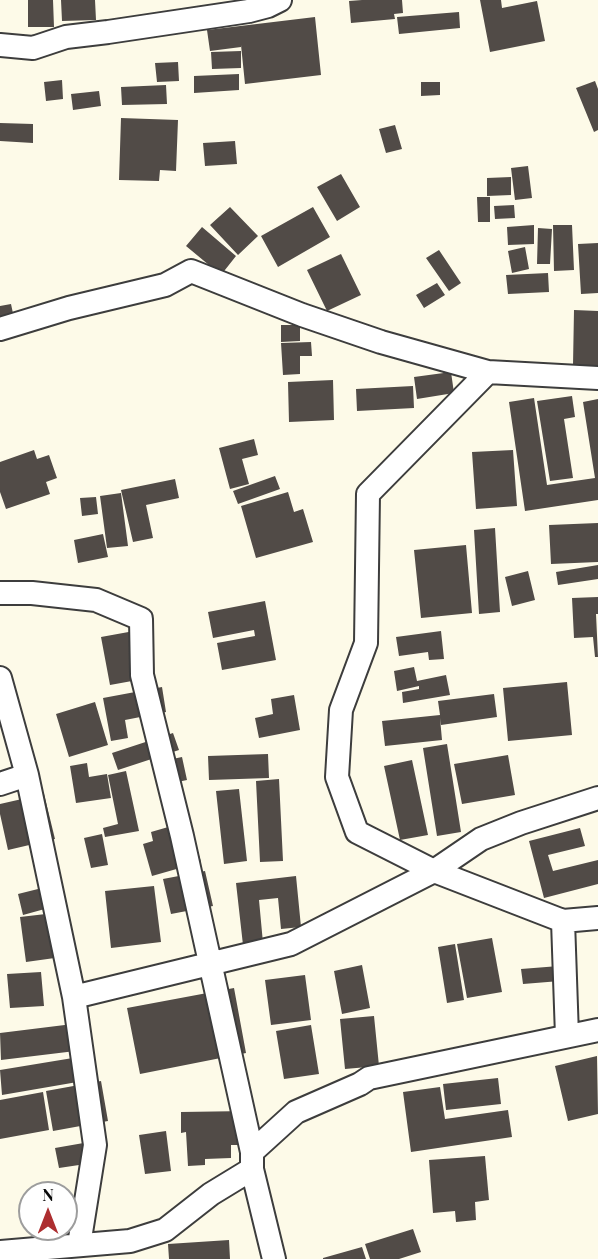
<!DOCTYPE html>
<style>
body{margin:0}
#map{position:relative;width:598px;height:1259px;overflow:hidden;background:#fdfae8;font-family:"Playfair Display",serif}
canvas{display:block}
.north{position:absolute;left:18px;top:1181px;width:60px;height:60px;box-sizing:border-box;background:#fff;border:2px solid #9d9d9d;border-radius:50%;rotate:0deg;font-size:16px;font-weight:700;line-height:24px;text-align:center;color:#0a0a0a}
.north::after{content:'';display:block;margin:auto;width:21px;height:27px;background:#ad2e30;clip-path:polygon(50% 0,100% 100%,50% 72%,0 100%)}
</style>
<div id="map">
<canvas width="598" height="1259"></canvas>
<div class="north">N</div>
</div>
<script>
const c = document.querySelector('canvas').getContext('2d');
c.lineJoin = 'round';
function fillPath(path, color) { c.fillStyle = color; c.fill(path, 'evenodd'); }
const poly = rows => new Path2D(rows.map(r => 'M' + r).join(''));
function stroke(path, color, width, dash) { c.strokeStyle = color; c.lineWidth = width; c.lineCap = dash ? 'butt' : 'round'; c.setLineDash(dash || []); c.stroke(path); }
const building = poly([
 [28,0,53,0,54,27,28,27],
 [61,0,95,0,96,20,62,21],
 [362,0,402,0,403,13,394,14,395,19,351,23,349,1],
 [480,0,501,0,502,8,537,1,545,41,490,52],
 [459,12,460,28,399,34,397,17],
 [315,17,321,75,245,84,241,45,241,47,210,51,207,30],
 [241,51,241,68,212,69,211,52],
 [178,62,179,81,157,82,155,63],
 [239,74,239,90,194,93,194,76],
 [62,80,63,99,46,101,44,82],
 [595,81,598,89,598,130,594,132,576,88],
 [421,82,440,82,440,95,421,96],
 [166,85,167,104,122,105,121,87],
 [99,91,101,106,73,110,71,94],
 [121,118,178,120,176,171,160,170,159,181,119,180],
 [0,123,33,124,33,143,0,141],
 [395,125,402,149,386,153,379,129],
 [235,141,237,164,205,166,203,143],
 [528,166,532,198,515,200,511,168],
 [341,174,360,207,337,221,317,187],
 [511,177,511,195,487,196,487,178],
 [477,197,490,197,490,222,478,222],
 [514,205,515,218,495,219,494,206],
 [230,207,258,236,238,255,210,225],
 [313,207,330,237,278,267,261,236],
 [534,225,534,244,508,245,507,227],
 [553,225,572,225,574,270,554,271],
 [202,227,236,256,221,275,186,246],
 [538,228,552,229,550,264,537,264],
 [598,243,598,293,581,294,578,244],
 [525,247,529,269,512,273,508,251],
 [439,250,461,283,449,291,426,258],
 [341,254,361,295,327,311,307,270],
 [548,273,549,292,508,294,506,275],
 [437,283,445,295,424,308,416,295],
 [11,304,14,318,0,321,0,306],
 [574,310,598,311,598,365,573,365],
 [281,325,300,325,300,341,281,342],
 [311,342,312,356,300,356,300,374,283,375,281,343],
 [451,372,454,393,417,399,414,377],
 [333,380,334,420,289,422,288,382],
 [413,386,414,408,357,411,356,389],
 [572,396,575,417,564,419,573,478,550,481,537,401],
 [534,398,547,485,595,478,583,402,598,399,598,500,525,511,509,402],
 [254,439,258,455,242,459,249,484,230,489,219,448],
 [34,450,37,459,49,455,57,478,46,482,50,494,6,509,0,492,0,462],
 [513,450,517,506,476,509,472,452],
 [275,476,280,489,238,504,233,491],
 [175,479,179,498,146,505,153,538,133,542,121,490],
 [288,492,294,512,303,509,313,542,256,558,241,506],
 [121,493,128,546,107,548,100,496],
 [96,497,98,514,82,516,80,498],
 [598,523,598,562,551,564,549,525],
 [495,528,500,612,479,614,474,530],
 [103,534,108,557,78,563,74,540],
 [466,545,472,613,421,618,414,550],
 [598,565,598,579,558,585,556,572],
 [528,571,535,600,512,606,505,577],
 [598,597,598,614,596,614,598,657,595,657,593,637,574,638,572,598],
 [265,601,276,660,222,670,217,643,255,636,254,630,213,638,208,612],
 [134,631,143,679,110,685,101,637],
 [441,631,444,659,429,660,428,652,399,656,396,637],
 [414,667,417,681,446,675,450,695,403,703,402,692,419,689,419,686,397,691,394,671],
 [567,682,572,735,508,741,503,688],
 [162,687,166,712,125,720,128,738,111,741,103,698],
 [494,694,497,717,441,725,440,718,442,740,385,746,382,721,440,715,438,701],
 [294,695,300,730,259,738,255,718,273,714,271,699],
 [95,702,108,745,69,757,56,714],
 [173,733,179,750,118,770,112,753],
 [447,744,461,832,437,836,423,748],
 [268,754,269,778,209,780,208,756],
 [508,755,515,795,462,804,454,764],
 [182,757,187,780,168,784,163,761],
 [412,760,428,835,400,840,384,766],
 [87,763,89,777,107,774,111,798,76,803,70,766],
 [126,771,139,831,105,837,103,828,118,824,108,775],
 [279,779,283,861,260,862,256,781],
 [239,789,247,861,224,864,216,791],
 [44,794,55,839,8,850,0,814,0,804],
 [189,821,201,862,152,876,143,844,153,841,151,832],
 [580,828,585,846,548,855,553,871,598,860,598,884,544,898,529,841],
 [102,834,108,865,91,868,84,838],
 [205,871,213,906,171,914,163,879],
 [296,876,301,927,281,929,278,898,259,900,263,943,243,945,236,883],
 [154,886,161,942,111,948,105,891],
 [46,887,52,907,23,915,18,894],
 [63,912,69,956,26,962,20,917],
 [492,938,502,992,467,998,457,944],
 [455,944,464,1000,447,1003,438,947],
 [362,965,370,1008,342,1014,334,971],
 [559,966,560,981,523,984,521,969],
 [41,972,44,1006,10,1008,7,974],
 [305,975,311,1020,271,1025,265,980],
 [234,988,246,1053,140,1074,127,1008],
 [374,1016,379,1066,345,1069,340,1019],
 [89,1022,92,1049,1,1060,0,1033],
 [311,1025,319,1074,284,1079,276,1031],
 [85,1056,89,1080,2,1095,0,1070],
 [597,1056,598,1114,568,1121,555,1066],
 [498,1078,501,1104,446,1110,443,1084],
 [101,1081,108,1121,53,1131,46,1091],
 [440,1087,445,1119,508,1110,512,1137,411,1152,403,1092],
 [43,1092,49,1130,0,1139,0,1100],
 [247,1111,248,1145,231,1145,231,1158,205,1159,205,1165,188,1166,186,1132,181,1133,181,1112],
 [166,1131,171,1171,145,1174,139,1135],
 [95,1141,99,1162,59,1168,55,1148],
 [485,1156,489,1200,475,1202,476,1220,456,1222,455,1211,433,1213,429,1160],
 [413,1229,421,1252,399,1259,370,1259,365,1244],
 [229,1240,230,1259,169,1259,168,1244],
 [362,1247,366,1259,323,1259,323,1258]
]);
const minor = poly([
 [0,45,33,48,66,37,108,32,249,11,268,6,280,0],
 [0,329,69,308,165,285,191,271,302,315,381,342,488,372,598,378],
 [488,372,368,494,366,643,341,710,337,777,357,832,434,871,563,921,598,918],
 [0,593,32,593,96,600,141,619,142,675,182,836,252,1152],
 [0,678,27,775,74,997,95,1145,79,1245],
 [0,784,27,775],
 [563,921,567,1036],
 [74,997,291,944,434,871,481,839,521,823,598,798],
 [252,1169,274,1259],
 [0,1252,130,1241,165,1230,211,1194,252,1169,252,1152,296,1112,360,1084,369,1078,598,1030]
]);
fillPath(building, '#514b47');
stroke(minor, '#3d3d3d', 26);
stroke(minor, '#fff', 22);
</script>
